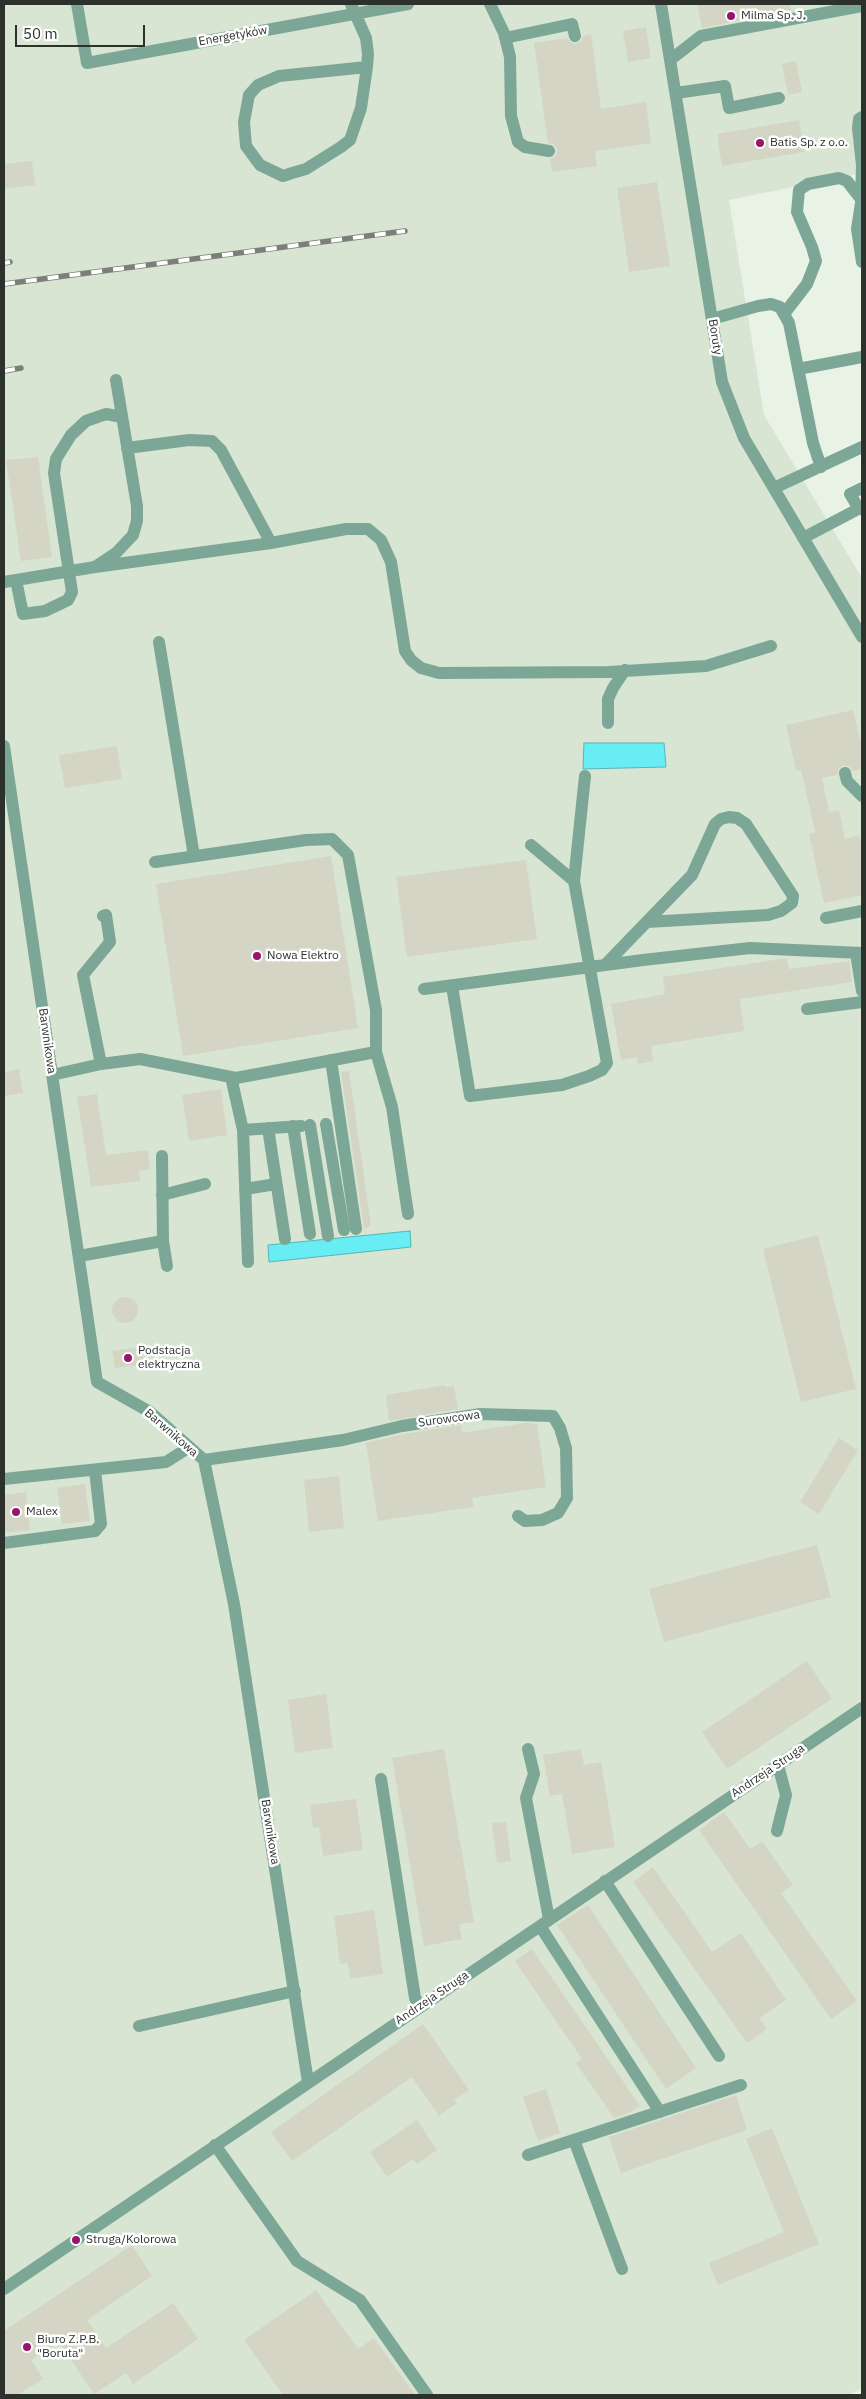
<!DOCTYPE html>
<meta charset="utf-8">
<style>
body{margin:0}
#map{position:relative;width:866px;height:2399px;overflow:hidden;background:#e8f3e5;font-family:"IBM Plex Sans",sans-serif}
canvas{display:block}
.frame{position:absolute;inset:0;border:5px solid #2d312c;pointer-events:none}
.scale{position:absolute;left:15px;top:25px;width:130px;height:22px;box-sizing:border-box;border:2px solid #2d312c;border-top:0;padding-left:6px;font-size:15px;line-height:18px;white-space:nowrap;color:#2d312c;-webkit-text-stroke:4px #fff;paint-order:stroke}
</style>
<div id="map">
<canvas width="866" height="2399"></canvas>
<div class="frame"></div>
<div class="scale">50 m</div>
</div>
<script>
const c = document.querySelector('canvas').getContext('2d');
c.lineJoin = 'round';
function fillPath(path, color) { c.fillStyle = color; c.fill(path, 'evenodd'); }
const poly = rows => new Path2D(rows.map(r => 'M' + r).join(''));
function stroke(path, color, width, dash) { c.strokeStyle = color; c.lineWidth = width; c.lineCap = dash ? 'butt' : 'round'; c.setLineDash(dash || []); c.stroke(path); }
function drawText(font, color, halo, rows, align = 'center') {
  c.font = font + ' "IBM Plex Sans",sans-serif'; c.lineWidth = 5; c.setLineDash([]); c.textBaseline = 'middle'; c.strokeStyle = halo; c.fillStyle = color; for (const [text, x, y, turn = 0] of rows) {
    c.save(); c.translate(x, y); c.rotate((+turn || 0) * Math.PI / 180); c.textAlign = isNaN(turn) ? turn : align; if (halo) c.strokeText(text, 0, 0); c.fillText(text, 0, 0); c.restore();
  }
}
const built = poly([
 [4,4,862,4,862,173,729,200,764,415,862,578,862,2388,849,2395,4,2395]
]);
const water = poly([
 [584,743,664,743,666,767,583,769,584,743],
 [410,1231,411,1247,269,1262,268,1245,410,1231]
]);
const building = poly([
 [697,4,790,4,791,10,702,28],
 [646,27,651,58,628,62,623,31],
 [591,34,601,109,646,102,651,143,595,151,597,166,552,172,550,159,556,156,557,149,554,144,548,143,534,43,567,38,570,42,576,44,581,41,583,36],
 [796,61,802,92,788,95,782,64],
 [799,120,804,152,722,166,717,134],
 [32,161,35,185,4,189,4,164],
 [657,182,670,266,629,272,617,188],
 [38,457,52,557,21,561,6,460],
 [853,710,862,747,862,769,853,771,850,767,844,765,839,768,837,775,822,778,829,812,839,810,845,839,859,835,862,849,862,895,824,903,809,834,815,832,801,770,796,771,786,725],
 [117,746,122,779,65,788,59,755],
 [331,856,358,1028,183,1056,156,884],
 [526,860,537,939,407,957,396,877],
 [787,958,789,969,849,961,852,982,740,999,744,1031,651,1046,653,1061,638,1064,637,1057,621,1060,611,1004,665,994,663,977],
 [19,1069,23,1093,4,1096,4,1072],
 [349,1071,371,1226,364,1228,341,1072],
 [221,1089,227,1135,189,1141,182,1095],
 [97,1094,106,1155,148,1150,150,1169,139,1171,140,1181,91,1187,77,1097],
 [818,1235,856,1389,801,1402,763,1249],
 '112 1310a13 13 0 1 1 26 0a13 13 0 1 1-26 0Z',
 [142,1347,144,1364,115,1368,112,1351],
 [445,1385,445,1387,454,1386,458,1409,389,1421,386,1395],
 [525,1423,537,1424,546,1487,472,1498,474,1507,378,1521,366,1443,404,1434,461,1425,462,1433],
 [839,1438,858,1450,819,1514,800,1502],
 [339,1476,344,1528,309,1532,304,1480],
 [85,1484,90,1521,62,1524,57,1488],
 [26,1492,30,1530,4,1533,4,1495],
 [817,1545,831,1597,664,1642,649,1589],
 [807,1661,832,1699,727,1769,702,1732],
 [326,1694,333,1748,295,1753,288,1700],
 [444,1749,474,1922,459,1924,462,1939,424,1946,392,1758],
 [581,1749,584,1765,601,1762,615,1847,572,1854,562,1794,550,1796,543,1755],
 [356,1799,363,1850,323,1856,319,1827,313,1828,310,1805],
 [724,1812,750,1849,762,1841,793,1885,781,1893,857,2001,831,2019,699,1830],
 [506,1822,511,1861,497,1863,492,1823],
 [653,1867,712,1952,741,1933,786,2000,759,2018,767,2029,747,2043,633,1882],
 [588,1905,696,2068,666,2089,557,1925],
 [374,1910,383,1974,350,1979,348,1963,340,1964,334,1916],
 [532,1949,640,2106,628,2113,614,2118,576,2063,582,2059,515,1961],
 [423,2024,469,2090,454,2100,457,2103,439,2116,412,2077,292,2161,271,2132],
 [546,2089,560,2133,538,2141,523,2097],
 [736,2095,747,2130,621,2173,609,2137],
 [417,2120,437,2150,417,2164,413,2159,387,2177,370,2152],
 [772,2128,819,2244,718,2285,709,2263,784,2232,746,2139],
 [132,2245,152,2276,87,2320,106,2348,173,2303,198,2339,133,2384,126,2373,94,2394,59,2342,31,2360,43,2379,17,2395,7,2395,4,2390,4,2331],
 [316,2290,358,2349,374,2338,415,2395,283,2395,244,2340]
]);
const minor = poly([
 [77,4,87,63,408,4],
 [351,4,366,38,368,54,367,67,361,108,350,140,341,147,306,169,292,173,283,176,260,165,246,146,244,122,249,95,258,85,279,76,367,67],
 [490,4,504,33,510,57,511,116,518,142,525,147,549,151],
 [661,4,722,382,744,438,862,637],
 [505,38,572,24,575,36],
 [670,60,701,36,862,6],
 [676,93,725,86,729,108,779,98],
 [862,117,859,119,858,128,862,165,861,203,857,229,862,262],
 [784,314,807,284,816,261,812,247,797,212,799,190,808,184,839,178,847,181,861,199],
 [712,319,758,306,771,304,780,307,789,323,813,443,821,467],
 [798,369,862,357],
 [127,448,189,440,212,441,221,450,271,543],
 [774,488,862,447],
 [859,509,850,494,862,488],
 [803,538,862,507],
 [95,567,271,543,346,529,368,529,381,540,391,562,405,651,411,660,421,668,439,673,609,672,706,666,771,646],
 [16,580,23,614,45,611,68,600,72,592,54,473,56,459,71,435,86,421,106,414,122,417],
 [4,582,95,567,116,553,133,535,137,521,137,506,116,380],
 [159,642,194,856],
 [608,723,608,699,613,688,625,670],
 [4,746,97,1382,150,1412,204,1460,234,1604,308,2082],
 [845,773,847,781,862,796],
 [531,845,574,881],
 [826,918,862,911],
 [856,953,862,991],
 [605,965,692,875,715,824,721,819,729,817,737,818,746,824,793,896,792,903,781,911,768,915,647,922],
 [452,986,470,1096,562,1085,589,1076,602,1070,607,1063,574,881,585,776],
 [424,989,643,960,750,948,862,953],
 [807,1009,862,1002],
 [376,1052,392,1107,408,1214],
 [331,1060,356,1229],
 [101,1064,83,975,110,942,106,915,103,916],
 [52,1075,101,1064,140,1059,236,1078,376,1052,376,1010,348,855,332,839,306,840,155,862],
 [231,1077,243,1130,248,1262],
 [326,1124,344,1230],
 [310,1125,328,1236],
 [293,1126,310,1234],
 [268,1128,285,1239],
 [243,1130,301,1126],
 [162,1156,163,1241],
 [245,1189,276,1184],
 [162,1195,205,1184],
 [79,1256,163,1241,167,1266],
 [204,1460,343,1440,402,1426,480,1414,553,1416,560,1428,566,1448,567,1498,558,1513,542,1520,525,1521,518,1516],
 [4,1479,166,1462,188,1448],
 [4,1543,95,1531,101,1524,95,1470],
 [528,1749,534,1774,526,1798,549,1919],
 [381,1779,415,1998,420,2006],
 [777,1831,786,1795,778,1765],
 [605,1881,719,2056],
 [540,1926,660,2112],
 [139,2026,295,1991],
 [574,2140,622,2269],
 [215,2145,297,2261,360,2300,427,2395],
 [528,2155,741,2085],
 [4,2289,862,1708]
]);
const rail = poly([
 [4,263,10,262],
 [4,284,405,231],
 [4,371,21,368]
]);
const markers = [
 [731,16,5,"#96156d"],
 [760,143,5,"#96156d"],
 [257,956,5,"#96156d"],
 [128,1358,5,"#96156d"],
 [16,1512,5,"#96156d"],
 [76,2240,5,"#96156d"],
 [27,2347,5,"#96156d"]
];
const poiNames = [
 ["Milma Sp. J.",741,16],
 ["Batis Sp. z o.o.",770,143],
 ["Nowa Elektro",267,956],
 ["Podstacja",138,1351],
 ["elektryczna",138,1365],
 ["Malex",26,1512],
 ["Struga/Kolorowa",86,2240],
 ["Biuro Z.P.B.",37,2340],
 ["\"Boruta\"",37,2354]
];
const streetNames = [
 ["Energetyków",233,36,-10],
 ["Boruty",715,337,81],
 ["Barwnikowa",47,1041,82],
 ["Surowcowa",449,1419,-8],
 ["Barwnikowa",171,1433,41],
 ["Andrzeja Struga",768,1771,-34],
 ["Barwnikowa",270,1832,81],
 ["Andrzeja Struga",432,1998,-34]
];
fillPath(built, '#d7e5d2');
fillPath(water, '#68edf4');
stroke(water, '#56b5b8', 1);
fillPath(building, '#d5d5c5');
stroke(minor, '#7ca797', 12);
stroke(rail, '#7a8078', 5.5);
stroke(rail, '#fff', 4, [11]);
for (const [x, y, r, color] of markers) { const dot = new Path2D(); dot.arc(x, y, r, 0, 2 * Math.PI); c.fillStyle = color; c.fill(dot); stroke(dot, '#fff', 2); }
drawText('12px', '#2d312c', '#fff', poiNames, 'left');
drawText('12px', '#2d312c', '#fff', streetNames);
</script>
